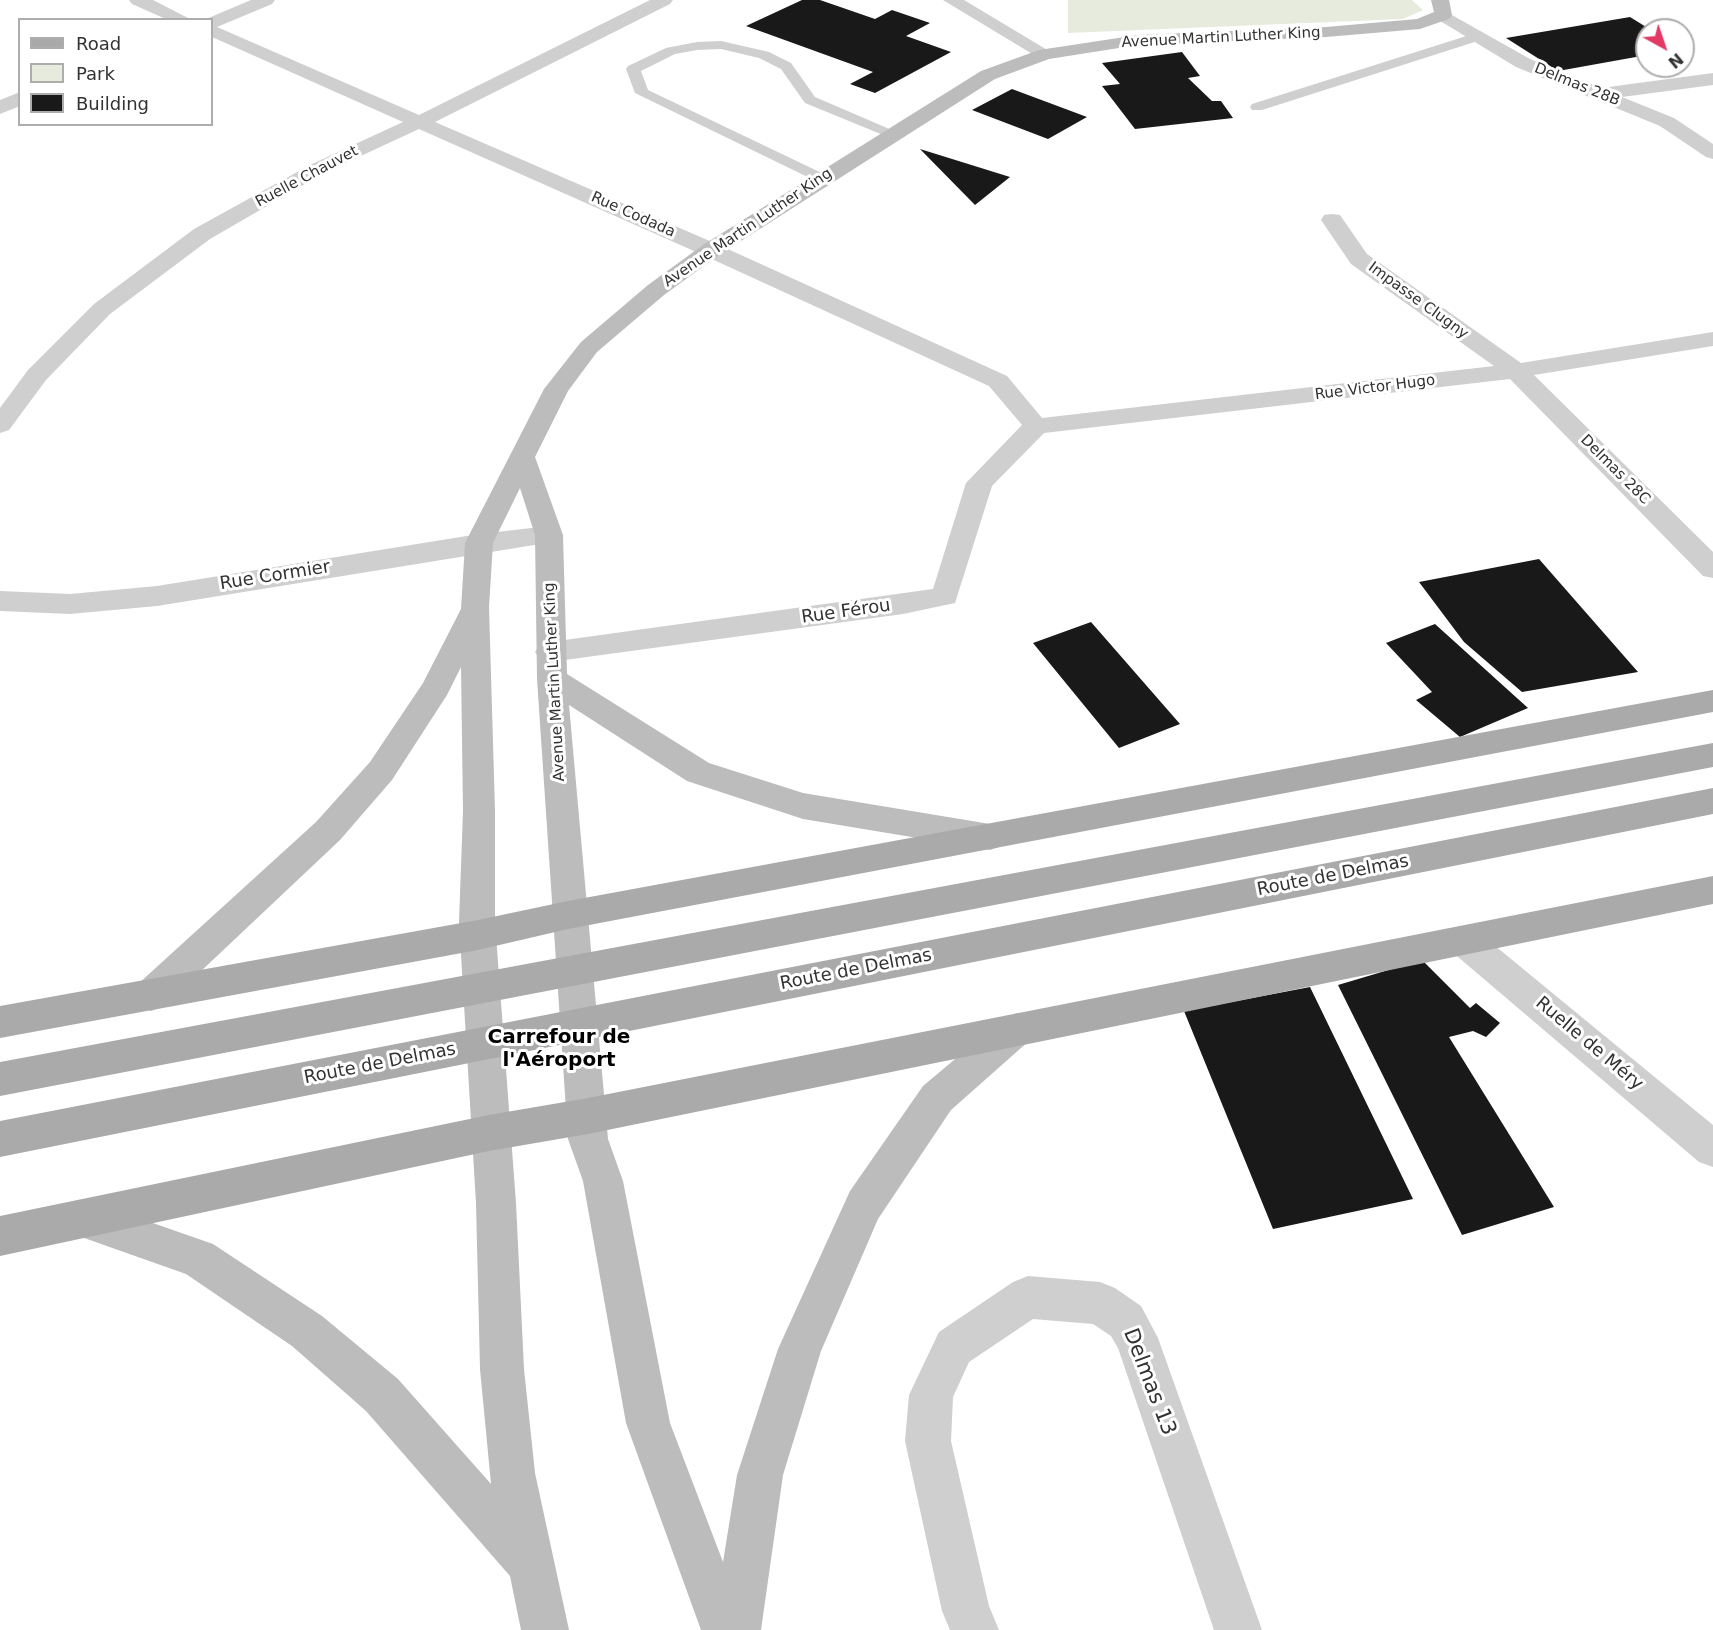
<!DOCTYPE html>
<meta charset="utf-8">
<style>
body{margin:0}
#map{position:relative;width:1713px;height:1630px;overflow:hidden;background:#fff;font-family:"DejaVu Sans",sans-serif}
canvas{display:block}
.legend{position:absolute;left:18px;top:18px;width:195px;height:108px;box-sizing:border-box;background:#fff;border:2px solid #adadad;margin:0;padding:8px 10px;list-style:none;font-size:18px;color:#323232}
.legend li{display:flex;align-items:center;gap:12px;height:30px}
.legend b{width:30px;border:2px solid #adadad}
.north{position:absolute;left:1635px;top:18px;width:60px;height:60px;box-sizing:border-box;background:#fff;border:2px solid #adadad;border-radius:50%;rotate:140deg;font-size:16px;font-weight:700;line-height:24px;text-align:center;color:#323232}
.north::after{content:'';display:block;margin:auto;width:21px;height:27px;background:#e33964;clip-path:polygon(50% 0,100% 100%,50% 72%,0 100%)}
</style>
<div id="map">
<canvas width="1713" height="1630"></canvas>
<ul class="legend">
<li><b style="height:8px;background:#aaa"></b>Road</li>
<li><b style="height:16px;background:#e7ebdd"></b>Park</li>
<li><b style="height:16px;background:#191919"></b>Building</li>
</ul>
<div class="north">N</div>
</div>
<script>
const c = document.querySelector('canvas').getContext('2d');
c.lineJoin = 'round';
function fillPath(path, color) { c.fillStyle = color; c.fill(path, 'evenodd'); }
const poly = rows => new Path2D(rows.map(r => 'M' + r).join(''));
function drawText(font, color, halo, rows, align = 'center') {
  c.font = font + ' "DejaVu Sans",sans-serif'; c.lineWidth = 6; c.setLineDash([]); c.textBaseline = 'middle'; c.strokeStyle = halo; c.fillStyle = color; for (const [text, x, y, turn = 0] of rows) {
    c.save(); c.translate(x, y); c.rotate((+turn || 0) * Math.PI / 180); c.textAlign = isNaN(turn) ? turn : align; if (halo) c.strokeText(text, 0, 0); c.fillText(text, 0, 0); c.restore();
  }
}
const green = poly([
 [1068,0,1412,0,1423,10,1403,19,1068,33]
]);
const building = poly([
 [802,0,820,0,875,19,892,10,930,23,906,36,951,52,875,93,850,84,873,72,746,26],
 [1630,17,1651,30,1647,30,1647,55,1558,71,1506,38],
 [1182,52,1200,76,1188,78,1212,101,1221,101,1233,118,1135,129,1102,86,1120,84,1102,63],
 [1012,89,1087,117,1048,139,972,110],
 [920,149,1010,177,975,205],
 [1539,559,1638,672,1522,692,1464,642,1419,582],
 [1091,622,1180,724,1119,748,1033,643],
 [1435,624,1528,708,1460,737,1416,700,1432,692,1386,643],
 [1422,960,1470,1008,1476,1003,1500,1023,1486,1037,1473,1031,1449,1037,1554,1207,1462,1235,1338,985],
 [1310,987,1413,1199,1273,1229,1184,1011]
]);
const service = poly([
 [1479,32,1484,33,1484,39,1262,110,1252,110,1250,107,1252,104,1479,32],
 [721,41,769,52,791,63,815,97,901,134,898,137,888,137,805,103,781,69,759,58,721,49,697,50,675,54,641,71,648,90,828,176,830,179,828,182,822,184,635,93,626,69,628,66,666,48,697,42,721,41]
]);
const minor = poly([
 [129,0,153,0,192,20,168,20,132,4,129,0],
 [251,0,275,0,272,4,217,27,419,115,650,0,673,0,670,4,435,122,719,245,1007,376,1042,418,1494,366,1351,264,1321,220,1324,215,1332,214,1340,215,1367,254,1521,363,1713,332,1713,346,1534,375,1713,552,1713,578,1703,576,1510,379,1044,433,992,486,955,603,903,614,550,662,539,659,535,652,539,645,550,642,933,589,966,483,1022,425,989,386,703,255,419,129,324,173,210,239,110,314,46,380,9,430,0,433,0,408,28,370,94,304,194,229,310,165,403,122,212,37,212,20,206,19,251,0],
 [943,0,964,0,1054,54,1051,58,1039,58,943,0],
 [1443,10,1530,59,1601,88,1713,73,1713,85,1622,97,1674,118,1713,144,1713,159,1706,157,1660,126,1516,67,1437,19,1434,15,1437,11,1443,10],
 [20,92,20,106,0,114,0,100,20,92],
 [549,526,559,529,563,535,559,541,157,606,70,614,0,611,0,591,70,594,157,586,479,534,549,526],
 [1464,926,1477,931,1713,1125,1713,1167,1699,1162,1451,951,1446,941,1451,931,1464,926],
 [1028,1276,1100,1282,1115,1288,1141,1306,1158,1338,1262,1630,1214,1630,1118,1348,1111,1336,1093,1324,1033,1319,969,1362,953,1397,951,1441,989,1606,999,1630,950,1630,942,1611,905,1441,909,1395,939,1332,1013,1282,1028,1276]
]);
const secondary = poly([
 [1431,0,1449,0,1452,15,1449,19,1420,29,1326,37,1138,45,1049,59,995,79,719,255,664,295,597,352,568,391,535,457,563,535,567,674,709,763,803,793,990,824,1002,828,1007,837,1002,846,990,850,803,819,687,781,569,705,608,1139,623,1181,670,1423,723,1562,737,1475,778,1349,850,1191,923,1086,1004,1018,1017,1013,1030,1018,1036,1029,1030,1040,951,1110,878,1219,821,1351,783,1475,761,1630,701,1630,626,1423,583,1181,568,1139,537,679,535,535,520,488,493,543,489,607,495,811,495,922,516,1203,524,1369,535,1473,569,1630,521,1630,510,1576,366,1411,292,1346,186,1274,70,1233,64,1219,70,1205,84,1199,213,1244,322,1316,398,1379,491,1484,480,1369,476,1203,459,922,463,811,461,667,447,695,392,780,340,840,164,1006,151,1011,138,1006,133,995,138,984,316,822,370,762,423,683,461,609,465,543,544,389,581,342,648,285,703,245,981,71,1039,50,1138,35,1326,27,1417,19,1434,12,1431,0]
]);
const primary = poly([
 [1713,690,1713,712,568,929,478,950,0,1038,0,1006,478,920,568,901,1713,690],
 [1713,743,1713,767,0,1096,0,1062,1713,743],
 [1713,788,1713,814,0,1157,0,1121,1713,788],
 [1713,876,1713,904,588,1134,489,1151,0,1256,0,1216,489,1115,588,1098,1713,876]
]);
const farStreetnames = [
 ["Avenue Martin Luther King",1221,38,-3],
 ["Delmas 28B",1577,85,22],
 ["Ruelle Chauvet",307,177,-28],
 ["Rue Codada",633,215,24],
 ["Avenue Martin Luther King",748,228,-34],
 ["Impasse Clugny",1418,301,36],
 ["Rue Victor Hugo",1375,388,-7],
 ["Delmas 28C",1615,470,45],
 ["Avenue Martin Luther King",555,682,-93]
];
const streetNames = [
 ["Rue Cormier",275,576,-9],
 ["Rue Férou",846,612,-8],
 ["Route de Delmas",1333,876,-11],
 ["Route de Delmas",856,970,-11],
 ["Ruelle de Méry",1589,1044,40],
 ["Route de Delmas",380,1064,-11]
];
const neighbourhoodNames = [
 ["Carrefour de",559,1038],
 ["l'Aéroport",559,1061]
];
const nearStreetnames = [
 ["Delmas 13",1149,1382,69]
];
fillPath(green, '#e7ebdd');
fillPath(building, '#191919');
fillPath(service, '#cfcfcf');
fillPath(minor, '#cfcfcf');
fillPath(secondary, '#bcbcbc');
fillPath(primary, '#aaa');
drawText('15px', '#323232', '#fff', farStreetnames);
drawText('18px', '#323232', '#fff', streetNames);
drawText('bold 20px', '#000', '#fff', neighbourhoodNames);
drawText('21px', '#323232', '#fff', nearStreetnames);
</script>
